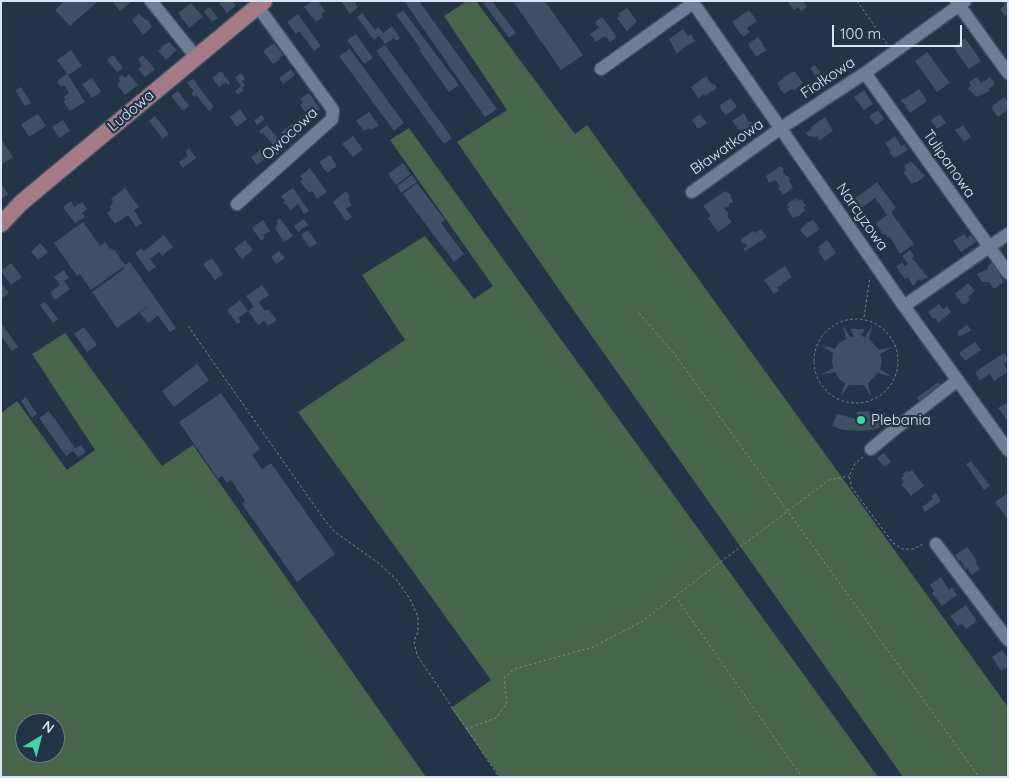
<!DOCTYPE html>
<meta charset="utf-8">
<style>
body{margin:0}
#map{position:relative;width:1009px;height:778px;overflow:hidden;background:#233348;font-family:Quicksand,sans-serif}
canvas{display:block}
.frame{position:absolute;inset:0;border:2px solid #dae4f2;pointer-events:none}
.north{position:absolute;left:15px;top:713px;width:50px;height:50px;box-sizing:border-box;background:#233348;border:1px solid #6c7a8c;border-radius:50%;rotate:37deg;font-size:14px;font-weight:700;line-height:20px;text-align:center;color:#dae4f2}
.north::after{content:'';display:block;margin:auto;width:18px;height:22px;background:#42d4a0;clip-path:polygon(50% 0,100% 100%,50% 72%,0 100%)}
.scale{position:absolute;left:832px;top:25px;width:130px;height:22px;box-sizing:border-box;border:2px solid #dae4f2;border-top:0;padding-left:6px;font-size:15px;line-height:18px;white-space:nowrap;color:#dae4f2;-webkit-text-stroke:4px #233348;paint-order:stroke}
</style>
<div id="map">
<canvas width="1009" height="778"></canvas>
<div class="frame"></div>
<div class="north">N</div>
<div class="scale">100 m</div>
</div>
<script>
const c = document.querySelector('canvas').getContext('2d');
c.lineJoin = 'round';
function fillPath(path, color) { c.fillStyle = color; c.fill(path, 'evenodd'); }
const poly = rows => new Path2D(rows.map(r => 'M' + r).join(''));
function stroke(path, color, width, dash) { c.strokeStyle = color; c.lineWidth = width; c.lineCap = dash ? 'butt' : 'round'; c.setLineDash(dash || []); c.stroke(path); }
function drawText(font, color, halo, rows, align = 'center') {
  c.font = font + ' Quicksand,sans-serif'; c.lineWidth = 4.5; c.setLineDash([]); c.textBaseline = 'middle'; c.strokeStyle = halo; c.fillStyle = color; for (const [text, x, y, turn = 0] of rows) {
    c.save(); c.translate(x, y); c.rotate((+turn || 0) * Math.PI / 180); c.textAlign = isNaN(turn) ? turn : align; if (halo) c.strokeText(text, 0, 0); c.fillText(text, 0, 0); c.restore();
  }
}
const green = poly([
 [467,1,476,1,575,134,587,125,1008,707,1008,777,903,777,562,294,457,142,507,110,444,16],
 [409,128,539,309,878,777,500,777,451,708,491,680,298,412,405,340,362,275,425,236,474,299,493,286,390,140],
 [65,333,162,466,193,445,426,777,1,777,1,413,17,401,67,470,95,450,32,354],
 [25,723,55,723,55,753,25,753]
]);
const building = poly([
 [64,1,98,1,70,26,55,10],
 [112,1,130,1,131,2,120,11],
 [221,1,232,1,236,5,227,13,219,3],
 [312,1,318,1,325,11,321,14,323,17,316,22,304,7],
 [341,1,357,1,355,3,358,7,350,14],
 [404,1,419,1,497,109,485,117],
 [482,1,492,1,516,33,509,38],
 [513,1,545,1,583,55,561,70],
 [790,1,803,1,807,7,801,11,798,7,794,10,788,2],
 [1003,1,1008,1,1008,14,1005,16,1000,9,1005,5],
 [191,3,203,17,189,28,178,13],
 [209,7,218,18,212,22,204,12],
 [627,8,637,21,627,31,617,18,620,16,618,14],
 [403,10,459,85,449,92,419,50,421,49,396,15],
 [749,10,757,21,747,28,750,32,743,37,732,22],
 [362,13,375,30,378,27,383,33,392,26,400,38,396,41,394,38,385,44,379,36,374,40,357,17],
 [139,14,146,20,147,19,152,27,143,35,132,20],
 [298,14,321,46,314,51,299,31,296,34,287,22],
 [602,17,617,37,610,42,605,36,596,42,590,34,599,28,595,22],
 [683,29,688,36,691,34,695,41,683,48,677,54,669,39],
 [356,34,373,58,364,64,347,40],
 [758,37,763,44,762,45,767,50,756,57,748,44],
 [965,38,981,61,969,69,953,47],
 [169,42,177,50,166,60,158,51,162,48,160,47],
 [274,43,283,55,279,58,280,60,273,64,263,51],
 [385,45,452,138,444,144,376,51],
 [350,49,404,123,394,131,339,56],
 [71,50,82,66,68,75,85,102,70,111,63,101,66,100,64,97,69,93,64,85,61,87,57,81,67,74,57,60],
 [927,52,950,83,937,92,915,61],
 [113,55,123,68,117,72,107,60],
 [143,55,155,69,145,77,138,69,142,66,138,59],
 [815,65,822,75,817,78,810,68],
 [291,69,295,75,283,84,279,78],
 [221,71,230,83,228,85,226,82,219,87,212,78],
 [795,71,803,83,795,90,791,89,785,94,782,91,780,90,780,87,777,83,784,78,783,77],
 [241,73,245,79,242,81,245,85,242,88,244,90,238,95,235,91,241,86,235,78],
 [129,74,138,85,125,95,117,84,121,81,118,78,122,75,125,78],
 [706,76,712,85,714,83,717,88,705,96,704,94,698,98,691,87],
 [977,77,981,83,990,77,995,84,989,89,990,91,976,97,968,88,971,86,969,82],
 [92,78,101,92,92,98,82,84],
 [193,79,214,107,209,111,196,95,194,97,191,93,194,91,187,83],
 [21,87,31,103,25,106,15,90],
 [919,89,927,101,910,113,905,106,906,105,901,101,901,99,906,98],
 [864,90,873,104,864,110,854,97],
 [178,91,189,106,183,111,171,96],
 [309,93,320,109,314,114,311,108,305,112,300,105,303,103,300,99],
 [1004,97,1008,102,1008,110,998,117,991,107],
 [731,98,737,107,726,115,721,110,720,105],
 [240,109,247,119,237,127,230,117],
 [878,110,884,119,876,125,869,116],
 [369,112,379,125,373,129,370,130,369,128,364,131,356,121],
 [744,113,749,123,751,121,754,125,743,133,740,129,739,130,732,121],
 [38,114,46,126,29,137,21,124],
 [700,114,707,123,698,129,692,120],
 [940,114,946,123,937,129,931,120],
 [262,115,265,119,257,125,254,120],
 [155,116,169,134,163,139,149,121],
 [825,117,833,131,820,140,817,136,814,138,812,136,809,137,806,133,812,129,811,127],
 [63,120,70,131,59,138,52,127],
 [293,123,301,133,289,142,281,132],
 [267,125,285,148,277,155,274,152,277,150,263,133,261,134,259,131],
 [963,125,971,137,964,142,955,130],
 [353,136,363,149,353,157,342,144],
 [895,136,900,144,902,146,904,144,908,150,894,158,889,152,891,151,885,143],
 [1,139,13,157,1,165],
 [189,148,196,158,183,168,179,162,188,156,185,152],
 [260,150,264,159,257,165,251,157],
 [330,155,337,166,327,173,319,162],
 [698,159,703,166,695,171,691,165],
 [911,161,925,176,916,183,915,182,912,184,903,172,906,170,904,166],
 [403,163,411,174,396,185,388,174],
 [780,166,784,169,783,172,786,176,788,176,790,179,789,181,793,188,783,195,778,188,780,186,775,180,769,183,766,176],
 [310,168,327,192,317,199,312,191,309,193,300,181,303,180,300,176],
 [412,175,417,182,401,193,397,186],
 [877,182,896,208,891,212,914,244,900,254,890,237,888,238,885,234,883,235,876,223,887,215,875,198,863,207,858,207,855,202,856,198],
 [417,183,445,220,441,223,464,254,454,262,403,194],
 [1,184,8,194,1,199],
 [125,188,139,207,134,210,142,223,136,227,128,215,115,224,107,213,111,210,110,207,113,202,111,199],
 [293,188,309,211,304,214,298,204,291,210,283,202,285,201,281,196],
 [346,191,350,197,348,199,352,205,346,209,352,217,346,221,333,202],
 [725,191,730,194,733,202,729,204,729,207,724,208,729,214,727,216,732,222,718,232,708,218,711,216,703,206],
 [796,198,798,201,801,199,806,206,803,208,805,210,799,216,793,218,787,209,790,207,787,204],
 [71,201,74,207,82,202,87,209,82,213,85,217,75,223,63,207],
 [280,218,293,236,284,242,275,228,278,223,276,221],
 [304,219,308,225,298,232,294,226],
 [263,220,270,231,263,235,265,238,261,241,252,228],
 [813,220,820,229,807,238,801,231,801,229,807,223],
 [83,222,100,246,105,242,110,249,111,248,113,250,114,249,125,265,130,262,176,328,170,332,158,316,148,323,140,313,150,305,117,328,92,292,124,269,123,267,91,290,80,274,77,276,54,243],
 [761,229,767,237,745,251,743,249,747,246,745,243,742,243,741,239,753,231,755,233],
 [308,230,317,243,310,248,301,235],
 [964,234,967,238,971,235,976,242,961,252,953,241],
 [164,235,173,247,162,256,159,252,150,259,156,267,149,272,135,253,141,248,144,251],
 [245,240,253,250,242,259,234,249],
 [827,240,836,253,825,261,818,251,820,250,818,247],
 [40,243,48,252,38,260,31,252],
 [910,250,914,256,912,258,928,277,921,281,919,279,913,286,908,277,905,279,896,267,902,262,905,266,908,264,902,256],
 [279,251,285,258,276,264,271,257],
 [212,258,223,274,215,280,203,264],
 [993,262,1004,282,994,289,989,282,982,282,977,274,988,269,987,267],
 [11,263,22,277,11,285,1,271],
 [785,266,792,277,782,284,783,285,777,287,779,290,774,294,764,280],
 [64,270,69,278,64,281,70,289,55,300,50,292,60,285,54,277],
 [1,283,9,293,1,299],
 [968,283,975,291,968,297,970,300,963,305,955,294],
 [262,285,269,295,259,302,265,311,268,309,277,320,268,326,264,321,258,325,248,311,254,307,246,296],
 [240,300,248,311,238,318,241,322,237,324,227,310],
 [45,302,58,319,53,323,40,305],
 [939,304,943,309,947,306,951,312,939,323,935,318,933,319,928,312],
 [1,323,18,347,12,351,1,336],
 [843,325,850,337,854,336,850,329,865,329,861,336,865,337,872,326,869,339,879,350,893,347,880,354,882,362,880,369,892,377,878,373,868,383,871,397,864,385,849,385,841,396,845,383,839,379,835,372,821,375,833,368,832,361,833,353,821,345,835,349,839,343,846,339],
 [967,325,971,330,960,337,957,332],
 [84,327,97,345,87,352,74,334],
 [975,342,981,350,965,361,959,353],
 [1004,353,1008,359,1008,361,1004,364,1008,372,994,381,990,374,980,380,975,372],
 [197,364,209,380,174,407,162,391],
 [938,382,942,388,921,403,917,398],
 [221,393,260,449,252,455,262,469,271,463,335,554,297,582,242,504,245,501,231,480,227,483,222,476,218,479,179,422],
 [26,397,37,414,32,418,21,401],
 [1008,402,1008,421,998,408],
 [49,411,75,448,81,445,86,452,78,457,73,451,66,456,39,418],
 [869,411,871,416,885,412,886,418,890,423,876,429,860,431,843,430,832,426,837,414,857,419,857,412],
 [884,453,891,462,884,467,877,458],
 [971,461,990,486,984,490,966,464],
 [908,470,909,472,912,470,924,486,911,496,901,484,904,482,901,478,904,476,903,474],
 [936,493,941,501,925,512,922,507,933,499,931,496],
 [1008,493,1008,520,995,502],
 [967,547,977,561,975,562,980,569,972,575,967,568,966,570,960,560,959,561,955,555],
 [941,577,949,590,952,587,957,595,942,606,932,593,934,591,930,585],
 [966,605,977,621,966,629,962,624,958,626,950,616],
 [1002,650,1008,658,1008,667,1001,671,992,657]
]);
const path = poly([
 [857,1,887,44],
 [639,313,676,356,979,777],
 [864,317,870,277],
 '814 361a42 42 0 1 1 84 0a42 42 0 1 1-84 0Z',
 [188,326,326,522,335,532,377,562,396,579,410,599,418,617,418,632,414,641,417,655,499,777],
 [863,457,855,464,849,476,852,488,893,543,903,549,913,549,925,543],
 [675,596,802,777],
 [466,729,496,718,507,703,504,678,514,669,593,647,641,622,829,480,849,476]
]);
const minor = poly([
 [151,1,196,57],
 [692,1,904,306,1008,450],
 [956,1,1008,73],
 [601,69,693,3],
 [865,73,1008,273],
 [692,192,781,128,865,73,965,1],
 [237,204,332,119,333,110,258,7],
 [904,306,1008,234],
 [871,449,895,429,958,380],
 [936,544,1008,640]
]);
const major = poly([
 [1,224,21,203,52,177,264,1]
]);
const markers = [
 [861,420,5,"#42d4a0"]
];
const streetNames = [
 ["Fiołkowa",828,78,-34],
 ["Ludowa",131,111,-40],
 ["Owocowa",290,134,-43],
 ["Bławatkowa",727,147,-35],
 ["Tulipanowa",949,164,55],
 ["Narcyzowa",862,217,55]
];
const poiNames = [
 ["Plebania",871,420]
];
fillPath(green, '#47654a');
fillPath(building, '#3e4f66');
stroke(minor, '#414f61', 15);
stroke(major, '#414f61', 19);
stroke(path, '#7d8a9b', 1, [2.5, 2.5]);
stroke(minor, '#6d7f97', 12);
stroke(major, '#a57a87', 16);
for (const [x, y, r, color] of markers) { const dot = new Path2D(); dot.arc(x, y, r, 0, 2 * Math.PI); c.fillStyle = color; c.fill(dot); stroke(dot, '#233348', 2); }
drawText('15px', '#dae4f2', '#233348', streetNames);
drawText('15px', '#dae4f2', '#233348', poiNames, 'left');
</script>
